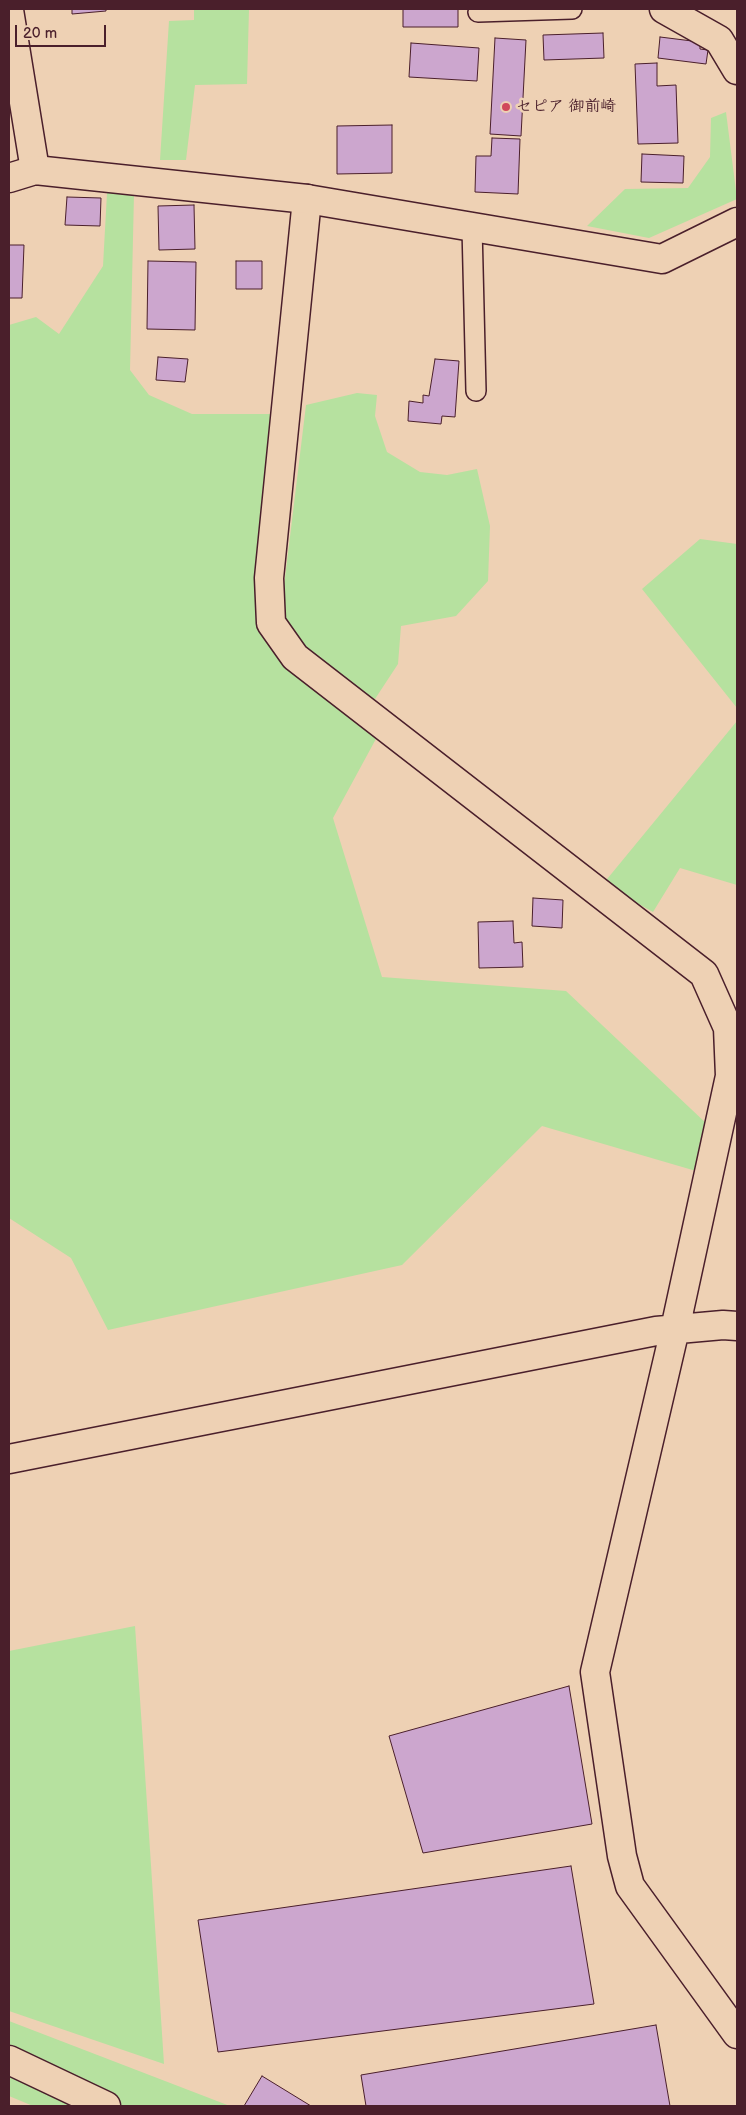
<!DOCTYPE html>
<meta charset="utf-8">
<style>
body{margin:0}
#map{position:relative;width:746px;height:2115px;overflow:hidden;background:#eed1b4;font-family:"Balsamiq Sans",sans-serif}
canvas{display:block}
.frame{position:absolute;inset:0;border:10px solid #4a1f2b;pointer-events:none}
.scale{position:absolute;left:15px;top:25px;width:91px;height:22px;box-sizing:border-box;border:2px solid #4a1f2b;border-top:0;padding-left:6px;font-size:15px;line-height:18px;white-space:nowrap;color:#4a1f2b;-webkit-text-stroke:4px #eed1b4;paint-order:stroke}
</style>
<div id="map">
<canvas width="746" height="2115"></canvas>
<div class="frame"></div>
<div class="scale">20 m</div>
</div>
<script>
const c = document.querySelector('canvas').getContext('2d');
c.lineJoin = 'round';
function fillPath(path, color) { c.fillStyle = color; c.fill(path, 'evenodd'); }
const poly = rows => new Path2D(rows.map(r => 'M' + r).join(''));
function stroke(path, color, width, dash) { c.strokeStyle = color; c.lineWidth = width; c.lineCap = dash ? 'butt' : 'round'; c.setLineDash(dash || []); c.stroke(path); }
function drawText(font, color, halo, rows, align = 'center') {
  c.font = font + ' "Balsamiq Sans","Klee One",sans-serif'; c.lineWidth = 5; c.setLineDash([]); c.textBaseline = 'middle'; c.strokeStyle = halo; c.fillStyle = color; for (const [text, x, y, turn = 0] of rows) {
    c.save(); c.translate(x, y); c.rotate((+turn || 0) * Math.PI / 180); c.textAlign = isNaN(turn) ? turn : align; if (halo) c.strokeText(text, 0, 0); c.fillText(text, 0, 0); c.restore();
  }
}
const green = poly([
 [194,9,249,9,247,84,195,85,186,160,160,160,169,21,194,20],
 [726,112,737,199,649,238,587,226,625,189,688,188,710,157,711,118],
 [107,193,134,194,130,370,149,395,192,414,276,414,271,642,377,737,333,818,382,977,566,991,708,1125,696,1171,542,1126,402,1265,108,1330,71,1258,9,1218,9,325,36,317,59,334,103,266],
 [357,393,377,395,375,416,387,452,420,472,447,475,477,469,490,526,488,581,456,616,401,626,398,664,375,699,298,656,280,619,306,405],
 [700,539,737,544,737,708,642,589],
 [737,721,737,885,680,868,653,912,603,884],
 [135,1626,143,1743,164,2064,9,2011,9,1651],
 [9,2021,230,2106,33,2106,9,2096]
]);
const building = poly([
 [72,9,106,9,106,11,72,14,72,9],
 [403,9,458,9,458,27,403,27,403,9],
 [603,33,604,58,544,60,543,35,603,33],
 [660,37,700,42,700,49,708,50,706,64,658,58,660,37],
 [495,38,526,40,521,136,490,134,495,38],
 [411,43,479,48,477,81,409,77,411,43],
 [657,63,657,86,676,85,678,143,638,144,635,64,657,63],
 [392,125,392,173,337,174,337,126,392,125],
 [492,138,520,139,518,194,475,192,476,156,491,156,492,138],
 [642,154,684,156,683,183,641,182,642,154],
 [67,197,101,198,100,226,65,225,67,197],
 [194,205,195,249,159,250,158,206,194,205],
 [9,245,24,245,22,298,9,298,9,245],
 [148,261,196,262,195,330,147,329,148,261],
 [236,261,262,261,262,289,236,289,236,261],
 [158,357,188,359,185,382,156,380,158,357],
 [435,359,459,361,455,417,442,416,441,424,408,421,409,401,423,403,423,395,429,396,435,359],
 [533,898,563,900,562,928,532,926,533,898],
 [513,921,514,943,522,942,523,967,479,968,478,922,513,921],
 [569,1686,592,1824,423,1853,389,1736,569,1686],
 [571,1866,594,2004,218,2052,198,1920,571,1866],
 [656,2025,670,2106,366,2106,361,2075,656,2025],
 [262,2076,311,2106,244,2106,262,2076]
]);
const lane = poly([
 [478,12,572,9],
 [472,227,476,391]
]);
const street = poly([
 [664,9,719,40,737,70],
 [9,10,35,170],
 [307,199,269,578,271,623,295,657,704,974,728,1028,730,1076,675,1329,595,1672,622,1856,630,1886,737,2034],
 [9,1459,656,1331,723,1325,737,1326],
 [9,2060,106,2106]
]);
const secondary = poly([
 [9,178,35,170,307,199,662,259,737,222]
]);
const markers = [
 [506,107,5,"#d1495b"]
];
const poiNames = [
 ["セピア 御前崎",516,107]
];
fillPath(green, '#b6e19f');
fillPath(building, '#cca6ce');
stroke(building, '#4a1f2b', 1);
stroke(lane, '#4a1f2b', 22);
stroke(street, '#4a1f2b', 31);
stroke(secondary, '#4a1f2b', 31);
stroke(lane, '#eed1b4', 19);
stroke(street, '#eed1b4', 28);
stroke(secondary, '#eed1b4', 28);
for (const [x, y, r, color] of markers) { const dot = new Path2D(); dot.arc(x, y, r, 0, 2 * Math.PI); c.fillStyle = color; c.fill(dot); stroke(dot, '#eed1b4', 2); }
drawText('bold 16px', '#4a1f2b', '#eed1b4', poiNames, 'left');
</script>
